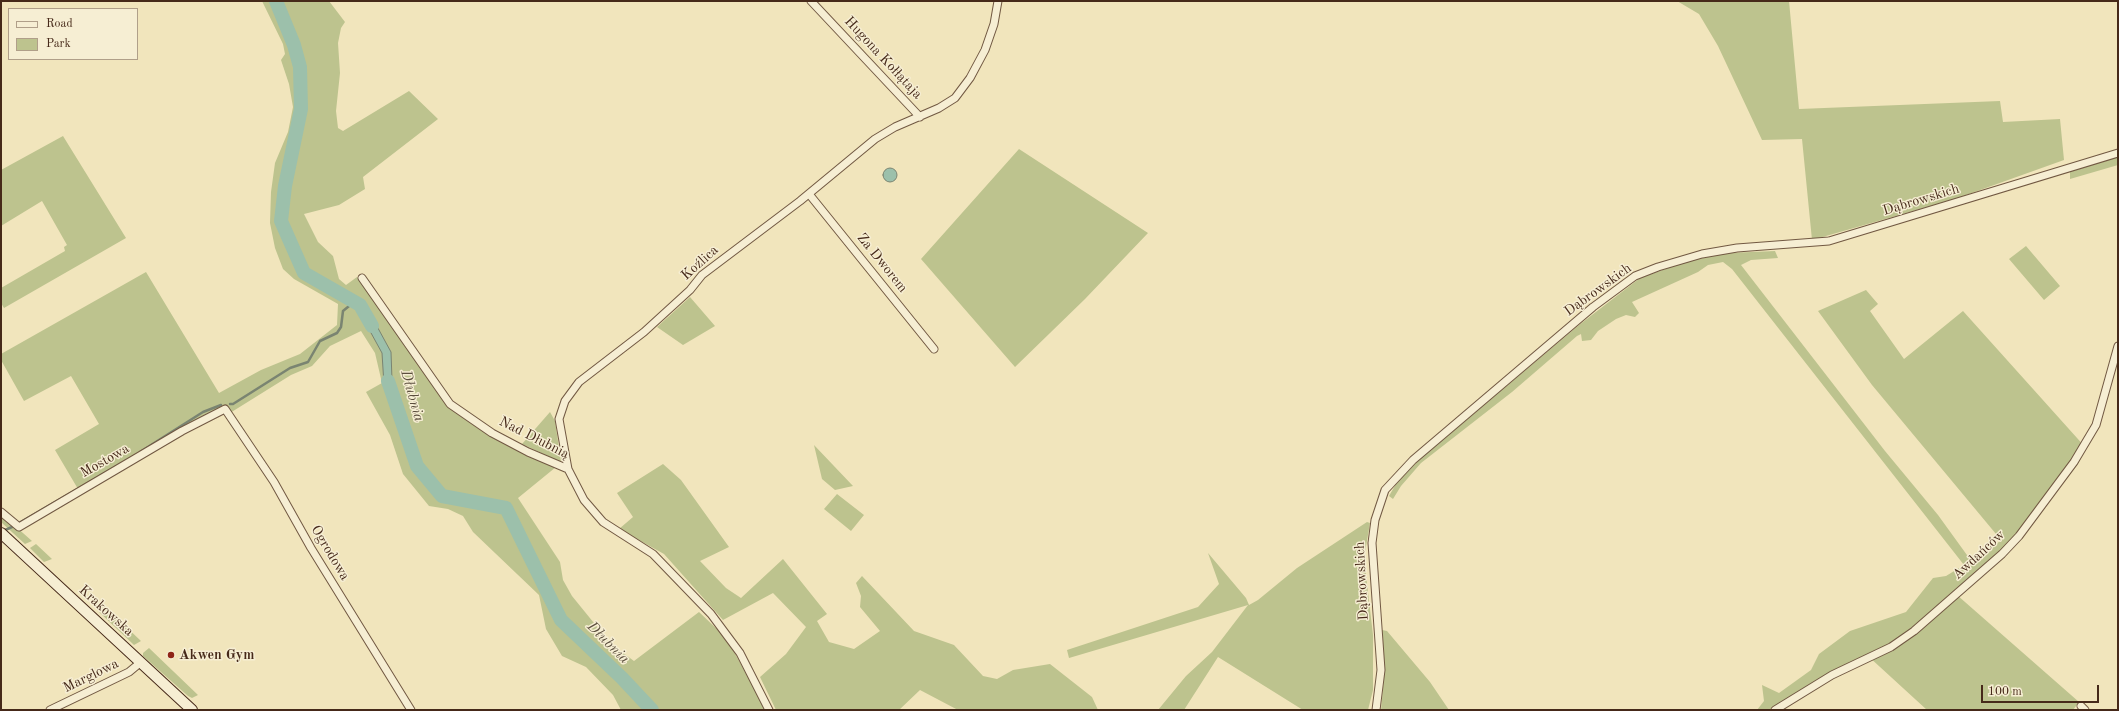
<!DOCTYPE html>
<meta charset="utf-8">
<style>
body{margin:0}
#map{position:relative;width:2119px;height:711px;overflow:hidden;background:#f1e5bc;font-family:"Old Standard TT",serif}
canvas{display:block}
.frame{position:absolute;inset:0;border:2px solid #462919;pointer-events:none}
.legend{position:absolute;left:8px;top:8px;width:130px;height:52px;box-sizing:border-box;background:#f6eed3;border:1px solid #b09f89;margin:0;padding:5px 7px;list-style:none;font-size:12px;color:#462919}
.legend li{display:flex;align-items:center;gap:8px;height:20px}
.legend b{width:20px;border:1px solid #b09f89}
.scale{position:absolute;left:1981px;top:685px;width:118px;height:18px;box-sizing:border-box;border:2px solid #462919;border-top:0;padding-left:5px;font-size:12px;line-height:14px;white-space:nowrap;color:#462919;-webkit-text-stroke:3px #f6eed3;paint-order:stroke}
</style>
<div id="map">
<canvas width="2119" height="711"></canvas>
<div class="frame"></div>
<ul class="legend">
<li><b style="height:5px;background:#f6eed3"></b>Road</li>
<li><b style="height:11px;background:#bdc38e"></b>Park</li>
</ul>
<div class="scale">100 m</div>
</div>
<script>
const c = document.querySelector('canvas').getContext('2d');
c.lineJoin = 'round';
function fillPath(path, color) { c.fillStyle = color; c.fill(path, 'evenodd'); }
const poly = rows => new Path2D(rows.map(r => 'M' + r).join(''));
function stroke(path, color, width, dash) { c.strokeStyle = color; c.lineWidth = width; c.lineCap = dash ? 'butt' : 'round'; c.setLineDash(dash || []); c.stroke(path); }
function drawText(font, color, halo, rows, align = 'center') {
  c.font = font + ' "Old Standard TT",serif'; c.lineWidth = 3; c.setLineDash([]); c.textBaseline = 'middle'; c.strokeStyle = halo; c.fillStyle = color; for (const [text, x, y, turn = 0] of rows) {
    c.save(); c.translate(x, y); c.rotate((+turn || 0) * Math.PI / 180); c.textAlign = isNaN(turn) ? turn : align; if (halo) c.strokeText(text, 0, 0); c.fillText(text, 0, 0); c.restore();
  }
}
const green = poly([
 [262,1,329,1,345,22,341,28,338,43,340,73,336,111,338,128,343,131,409,91,438,119,363,177,365,189,339,205,304,214,318,242,333,256,339,279,346,285,357,277,448,407,495,439,556,467,518,498,560,562,563,580,572,596,611,644,634,661,699,612,719,631,733,650,766,710,621,710,613,695,586,667,562,656,546,629,539,595,473,532,463,516,448,509,429,506,403,474,390,435,366,392,382,383,375,353,361,331,330,346,312,366,291,375,230,413,226,405,181,427,123,465,104,473,78,489,55,450,99,424,71,376,24,401,1,360,1,354,146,272,219,393,261,370,300,354,337,325,338,304,294,279,283,269,275,248,270,223,271,192,275,163,288,132,293,107,289,84,281,60,285,54,283,44],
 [1677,1,1789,1,1799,109,2000,101,2003,122,2060,119,2064,160,1955,199,1812,240,1802,139,1762,140,1718,46,1699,14],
 [63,136,126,238,4,308,1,303,1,288,65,251,64,247,67,245,42,201,1,226,1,170],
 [1019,149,1148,233,1085,299,1015,367,921,259],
 [2118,156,2118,165,2070,179,2070,172],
 [2026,246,2060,286,2044,300,2009,259],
 [1775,251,1778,258,1751,260,1741,265,1885,451,1938,515,1972,562,1982,557,2001,540,1872,385,1818,311,1866,290,1878,304,1870,311,1904,359,1963,311,2086,448,2078,464,2010,551,1957,595,2079,702,2073,710,1927,710,1868,656,1773,710,1757,710,1764,701,1762,685,1779,693,1811,670,1819,654,1850,631,1906,612,1933,578,1946,576,1964,565,1732,269,1723,262,1708,265,1698,272,1632,302,1639,313,1635,317,1626,315,1616,319,1598,331,1591,340,1582,341,1581,334,1577,336,1512,392,1421,463,1401,486,1393,499,1389,496,1396,484,1419,460,1579,325,1640,278,1691,260,1728,253],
 [690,297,715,326,683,345,657,327],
 [550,412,555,421,561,462,522,444],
 [814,445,853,486,835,490,822,479],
 [663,464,681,480,729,547,700,561,726,588,741,598,783,559,827,614,817,621,829,642,854,649,880,631,860,607,861,596,856,583,862,576,914,631,954,645,983,676,997,679,1013,670,1050,664,1092,697,1098,710,958,710,920,690,899,710,776,710,760,677,786,654,806,627,773,593,723,620,664,554,619,529,633,517,617,493],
 [837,494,864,515,851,531,824,509],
 [1,515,6,518,32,541,25,544,1,522],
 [1367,522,1370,523,1364,558,1373,635,1373,690,1368,710,1303,710,1218,657,1184,710,1158,710,1186,676,1212,652,1248,605,1069,658,1067,650,1198,607,1219,584,1208,553,1246,598,1249,605,1258,600,1297,568],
 [36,544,52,559,44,562,30,548],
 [104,606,141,641,134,645,99,612],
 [1382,630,1387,631,1430,682,1449,710,1381,710,1384,677],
 [149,648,198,695,192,698,188,696,143,656,143,653]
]);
const water = poly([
 '883 175a7 7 0 1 1 14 0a7 7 0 1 1-14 0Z',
 [367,308,391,352,392,380,398,395,391,402,384,385,382,353,359,311,367,308]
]);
const stream = poly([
 [230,404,233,404,290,368,308,362,320,341,337,333,341,327,343,311,354,302],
 [140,452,203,412,221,405],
 [19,523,122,463],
 [3,531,12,527]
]);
const river = poly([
 [276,1,294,45,300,67,301,109,285,186,281,221,304,273,360,305,372,326],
 [388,381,417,466,442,496,506,508,561,620,622,678,652,710]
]);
const street = poly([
 [811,1,920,117],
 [809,194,934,349],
 [362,278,450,404,492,433,528,452,568,469],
 [1,512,19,527,182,431,225,409,274,482,311,548,411,710],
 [2081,706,2085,710],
 [50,710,129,672,141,662],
 [769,710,740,653,711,614,653,554,603,522,584,500,568,469,559,419,565,401,579,382,644,332,690,290,702,275,800,201,875,139,895,127,939,108,955,98,970,78,985,50,994,24,998,1],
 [1376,710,1381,670,1372,543,1375,520,1385,490,1413,460,1593,307,1635,276,1658,267,1702,254,1737,248,1829,241,2118,153],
 [1775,710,1832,675,1891,647,1914,631,2002,554,2019,536,2074,462,2096,425,2118,346]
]);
const secondary = poly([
 [1,533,192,710]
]);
const markers = [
 [171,655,4,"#8f2418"]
];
const streetNames = [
 ["Hugona Kołłątaja",883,58,47],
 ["Dąbrowskich",1921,200,-17],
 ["Koźlica",700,263,-42],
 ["Za Dworem",882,263,51],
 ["Dąbrowskich",1598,290,-36],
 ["Nad Dłubnią",534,438,27],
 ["Mostowa",105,461,-30],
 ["Ogrodowa",330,553,59],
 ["Awdańców",1979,555,-43],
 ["Dąbrowskich",1362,581,-93],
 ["Krakowska",106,611,42],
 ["Marglowa",91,676,-26]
];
const poiNames = [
 ["Akwen Gym",179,655]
];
const waterNames = [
 ["Dłubnia",412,396,74],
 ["Dłubnia",608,643,45]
];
fillPath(green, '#bdc38e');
fillPath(water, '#9cc0ab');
stroke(water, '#7a8471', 1);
stroke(stream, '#7a8471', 2.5);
stroke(river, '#9cc0ab', 14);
stroke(street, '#715842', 9);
stroke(secondary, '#462919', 12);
stroke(street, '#f6eed3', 7);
stroke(secondary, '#f6eed3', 10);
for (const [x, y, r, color] of markers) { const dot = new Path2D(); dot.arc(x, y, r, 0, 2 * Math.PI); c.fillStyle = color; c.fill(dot); stroke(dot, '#f6eed3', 1.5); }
drawText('14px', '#462919', '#f6eed3', streetNames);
drawText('bold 14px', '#462919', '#f6eed3', poiNames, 'left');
drawText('italic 15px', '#5c4f3e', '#f6eed3', waterNames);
</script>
